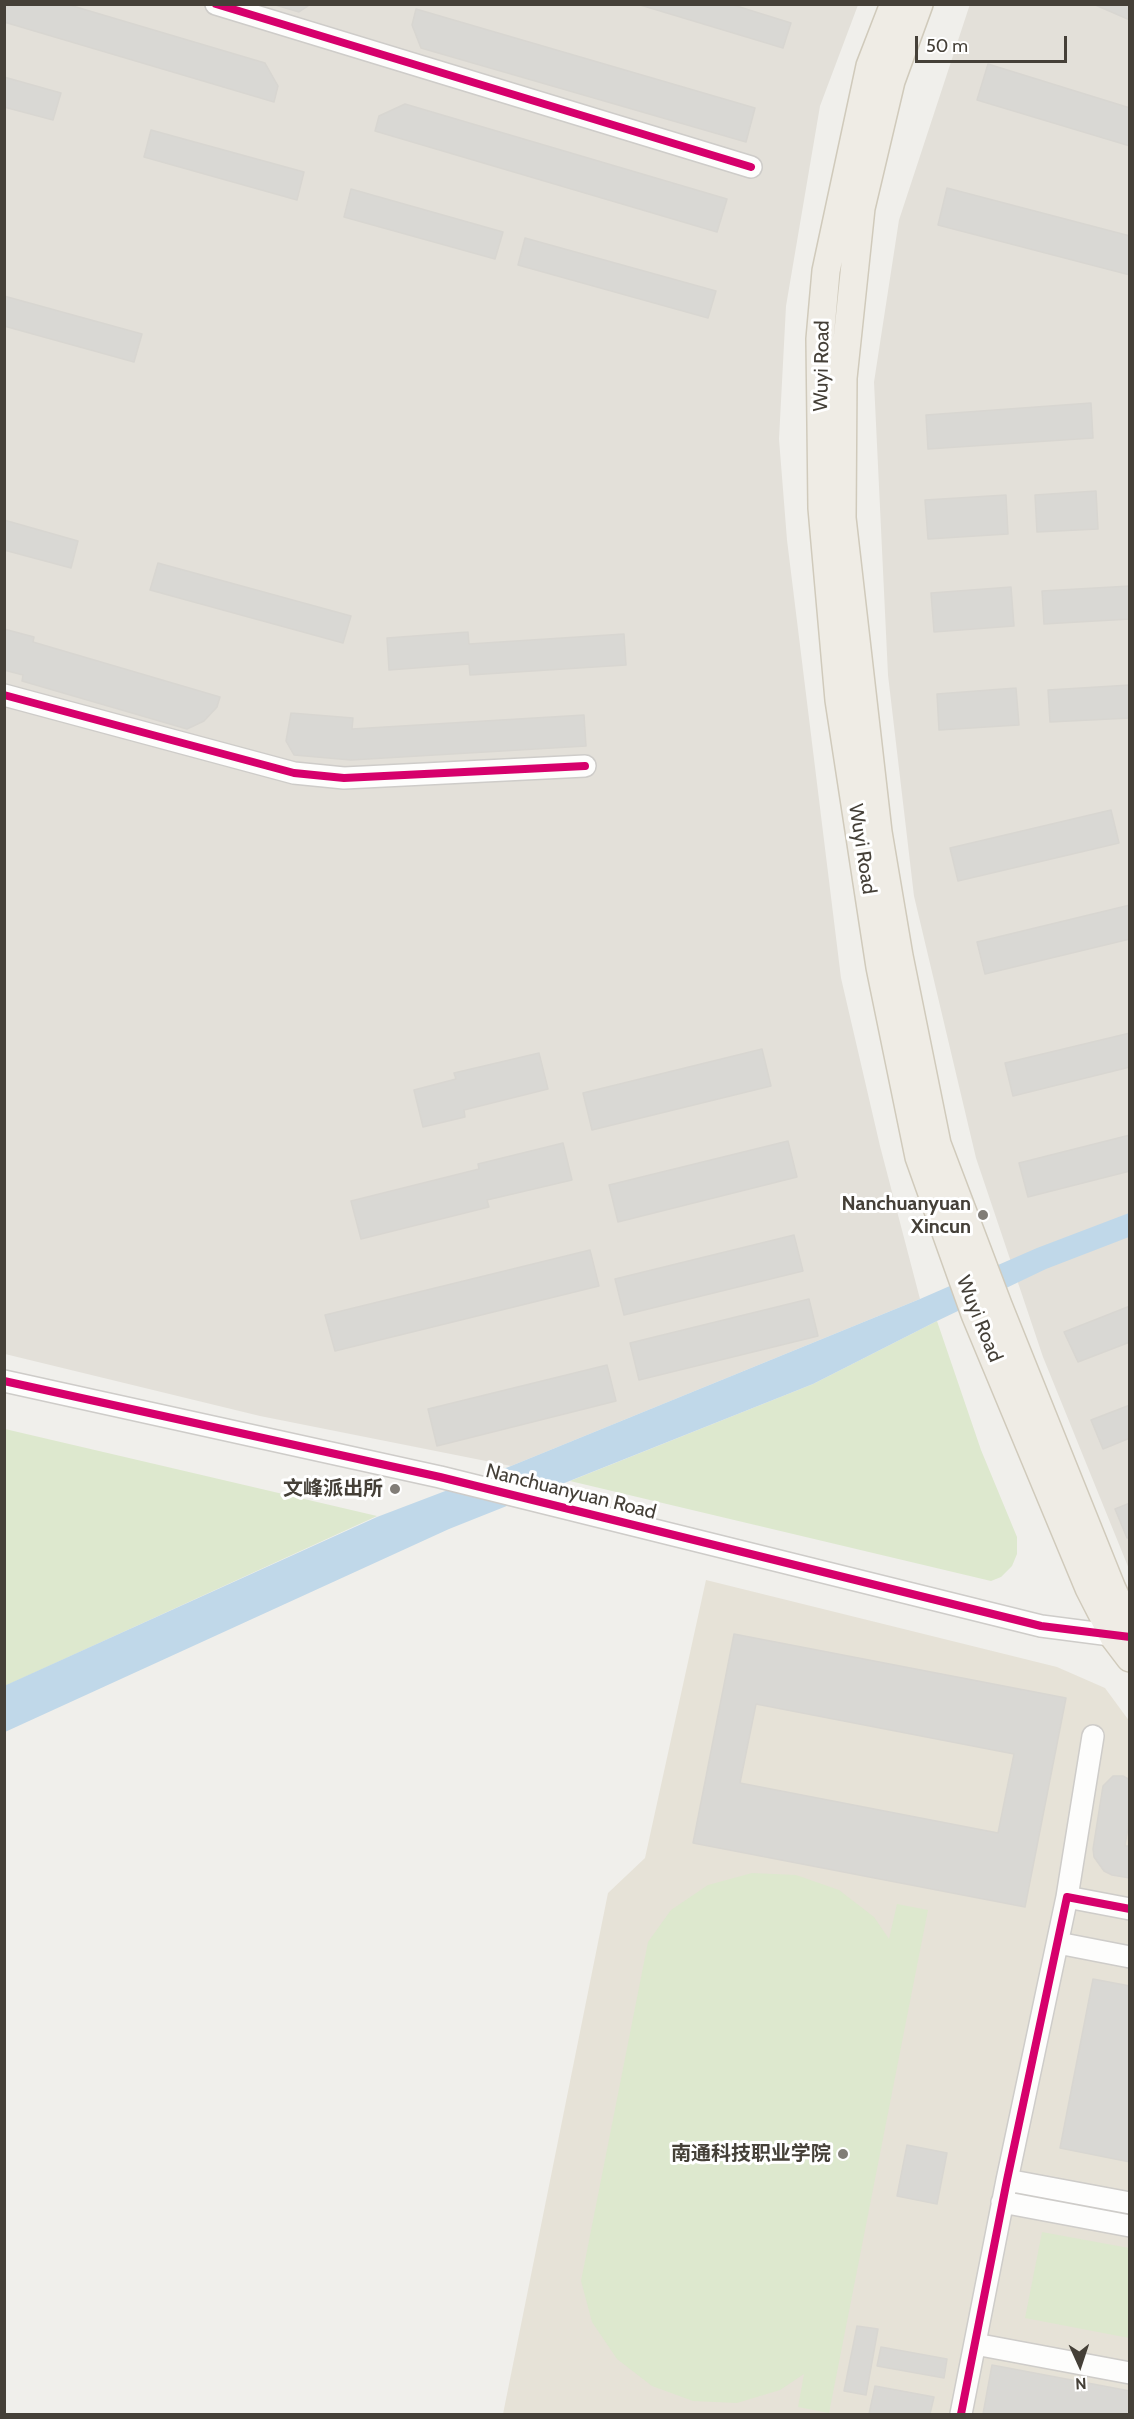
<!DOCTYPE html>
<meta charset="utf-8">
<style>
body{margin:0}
#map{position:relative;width:1134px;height:2419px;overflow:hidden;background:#f0efeb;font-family:Cabin,sans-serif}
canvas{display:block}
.frame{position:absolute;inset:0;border:6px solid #454038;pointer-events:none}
.north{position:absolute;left:1050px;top:2335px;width:60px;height:60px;-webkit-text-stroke:4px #fff;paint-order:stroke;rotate:177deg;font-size:16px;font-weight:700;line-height:24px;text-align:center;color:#454038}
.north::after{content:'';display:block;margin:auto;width:21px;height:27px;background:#454038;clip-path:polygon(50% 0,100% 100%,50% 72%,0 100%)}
.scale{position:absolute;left:915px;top:36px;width:152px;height:27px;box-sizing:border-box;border:3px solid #454038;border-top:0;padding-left:8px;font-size:18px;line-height:21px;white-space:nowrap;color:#454038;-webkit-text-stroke:4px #fff;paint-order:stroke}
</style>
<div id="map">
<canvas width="1134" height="2419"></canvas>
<div class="frame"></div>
<div class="north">N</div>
<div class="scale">50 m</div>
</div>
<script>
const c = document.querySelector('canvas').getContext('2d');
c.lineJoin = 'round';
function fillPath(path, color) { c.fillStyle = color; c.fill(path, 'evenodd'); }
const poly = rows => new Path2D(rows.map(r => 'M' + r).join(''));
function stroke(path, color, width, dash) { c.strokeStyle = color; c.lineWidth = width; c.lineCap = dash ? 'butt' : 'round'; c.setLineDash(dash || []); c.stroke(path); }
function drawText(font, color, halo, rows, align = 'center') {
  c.font = font + ' Cabin,"Noto Sans SC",sans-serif'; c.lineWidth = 6; c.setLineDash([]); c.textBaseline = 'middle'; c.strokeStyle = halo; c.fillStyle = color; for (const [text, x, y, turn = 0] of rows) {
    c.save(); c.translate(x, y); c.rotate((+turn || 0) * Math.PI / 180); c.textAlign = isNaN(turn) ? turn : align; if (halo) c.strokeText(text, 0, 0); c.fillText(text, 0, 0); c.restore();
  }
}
const residential = poly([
 [970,4,1129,5,1129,1569,1043,1357,976,1158,914,896,888,675,874,382,899,220],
 [5,5,858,5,820,106,786,306,779,439,787,540,841,978,880,1146,920,1299,511,1466,260,1416,5,1354]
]);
const education = poly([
 [706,1580,1057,1667,1105,1688,1130,1722,1129,2414,503,2414,608,1893,645,1858]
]);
const green = poly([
 [937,1321,981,1450,1017,1537,1017,1554,1012,1566,1001,1577,991,1581,570,1481,813,1384],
 [5,1429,377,1516,5,1686],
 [752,1873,796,1875,839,1890,874,1917,889,1939,897,1904,928,1910,829,2413,798,2407,804,2374,780,2390,737,2403,693,2401,652,2386,617,2359,592,2322,581,2281,648,1942,671,1910,708,1885],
 [1042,2232,1129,2248,1129,2338,1025,2318]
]);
const water = poly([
 [1129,1213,1129,1237,1046,1269,937,1321,813,1384,449,1529,5,1732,4,1686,377,1517,511,1466,920,1299,1037,1248]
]);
const building = poly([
 [4,4,66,4,265,63,278,86,274,102,4,22,4,4],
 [272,4,311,4,299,12,272,4],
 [637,4,730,4,791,23,783,48,637,4],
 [1093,4,1130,4,1130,20,1093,4],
 [416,9,755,108,746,142,421,48,412,25,416,9],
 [988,64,1130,108,1130,146,977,100,988,64],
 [4,77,61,93,53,120,4,107,4,77],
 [405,104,727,199,717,232,375,131,379,116,405,104],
 [151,130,304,172,297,200,144,157,151,130],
 [947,188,1130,236,1130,275,938,225,947,188],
 [351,189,503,232,495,259,344,217,351,189],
 [525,238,716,291,708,318,518,265,525,238],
 [4,296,142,334,134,362,4,326,4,296],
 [1091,403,1093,438,928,449,926,415,1091,403],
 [1096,491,1098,529,1037,532,1035,495,1096,491],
 [1006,495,1008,534,928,539,925,500,1006,495],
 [4,520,78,541,71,568,4,550,4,520],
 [158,563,351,616,343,643,150,590,158,563],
 [1130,586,1130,619,1044,624,1042,591,1130,586],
 [1011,587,1014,626,934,632,931,593,1011,587],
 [4,629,34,637,33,642,220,697,217,707,204,721,187,729,22,681,23,675,4,670,4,629],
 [468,632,469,644,624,634,626,665,470,675,469,664,389,670,387,638,468,632],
 [1130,685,1130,718,1050,722,1048,690,1130,685],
 [1016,688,1019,725,939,730,937,694,1016,688],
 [291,713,353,718,352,729,584,715,586,746,351,760,294,755,286,741,291,713],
 [1111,810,1119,843,958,881,950,848,1111,810],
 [1130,905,1130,939,985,974,977,942,1130,905],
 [1130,1033,1130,1067,1013,1096,1005,1063,1130,1033],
 [762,1049,771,1086,592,1130,583,1093,762,1049],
 [539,1053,548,1089,464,1110,465,1117,423,1127,414,1090,456,1079,454,1073,539,1053],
 [1130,1135,1130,1171,1028,1197,1019,1163,1130,1135],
 [788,1141,797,1177,618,1222,609,1185,788,1141],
 [563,1143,572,1180,487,1200,489,1207,361,1239,351,1201,479,1169,478,1164,563,1143],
 [794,1235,803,1271,624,1315,615,1279,794,1235],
 [590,1250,599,1286,335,1351,325,1315,590,1250],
 [809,1299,818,1336,639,1380,630,1343,809,1299],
 [1130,1306,1130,1342,1078,1362,1064,1332,1130,1306],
 [607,1365,616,1401,437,1446,428,1409,607,1365],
 [1130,1405,1130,1438,1103,1449,1091,1420,1130,1405],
 [1130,1503,1130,1537,1127,1538,1115,1509,1130,1503],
 [734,1634,1066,1698,1025,1907,693,1843,734,1634],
 [756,1704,1014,1754,998,1833,740,1783,756,1704],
 [1113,1776,1123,1776,1130,1780,1130,1816,1125,1846,1130,1846,1130,1878,1112,1875,1104,1871,1094,1857,1093,1849,1103,1786,1113,1776],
 [1093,1979,1130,1986,1130,2162,1060,2148,1093,1979],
 [907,2145,947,2153,937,2204,897,2196,907,2145],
 [857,2326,878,2329,866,2395,844,2391,857,2326],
 [881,2347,947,2359,944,2378,877,2366,881,2347],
 [992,2365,1130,2391,1130,2414,983,2414,992,2365],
 [875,2386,934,2397,930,2414,869,2414,875,2386]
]);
const minor = poly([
 [216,4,751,167],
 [4,695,294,773,344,778,585,766],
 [4,1381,440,1477,1041,1626,1126,1637],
 [1067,1897,1130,1909],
 [1058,1943,1130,1957],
 [1007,2180,1130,2203],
 [1002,2202,1130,2226],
 [975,2344,1130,2373],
 [961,2414,1007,2180,1067,1897,1093,1736]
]);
const major = poly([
 [894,4,870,66,826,271,820,339,822,508,839,700,880,967,919,1157,975,1314,1089,1588,1114,1637,1130,1658],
 [919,4,891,81,861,208,843,378,842,518,878,832,899,956,937,1144,998,1305,1112,1589,1130,1627]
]);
const cycleway = poly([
 [216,4,751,167],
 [4,695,294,773,344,778,585,766],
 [4,1381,440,1477,1041,1626,1130,1637],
 [961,2414,1007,2180,1067,1897,1130,1909]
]);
const markers = [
 [983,1215,6,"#817d77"],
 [395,1489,6,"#817d77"],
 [843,2154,6,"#817d77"]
];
const streetNames = [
 ["Wuyi Road",822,366,-89],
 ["Wuyi Road",862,849,81],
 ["Wuyi Road",979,1319,68],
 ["Nanchuanyuan Road",571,1492,14]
];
const poiNames = [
 ["Nanchuanyuan",971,1204],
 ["Xincun",971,1227],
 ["文峰派出所",383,1489],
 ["南通科技职业学院",831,2154]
];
fillPath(residential, '#e3e0d9');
fillPath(education, '#e6e2d7');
fillPath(green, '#dde8ce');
fillPath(water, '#c0d8e9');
fillPath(building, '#d9d8d4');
stroke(building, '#d8d6d1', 1.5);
stroke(minor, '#ceccc9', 24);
stroke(major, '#d0cabb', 30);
stroke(minor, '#fdfdfc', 21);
stroke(major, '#efece5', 27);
stroke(cycleway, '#d6006c', 8);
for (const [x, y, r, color] of markers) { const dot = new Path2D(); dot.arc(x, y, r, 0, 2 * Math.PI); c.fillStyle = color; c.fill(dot); stroke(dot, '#fff', 2); }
drawText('20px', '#454038', '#fff', streetNames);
drawText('bold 20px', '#454038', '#fff', poiNames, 'right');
</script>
